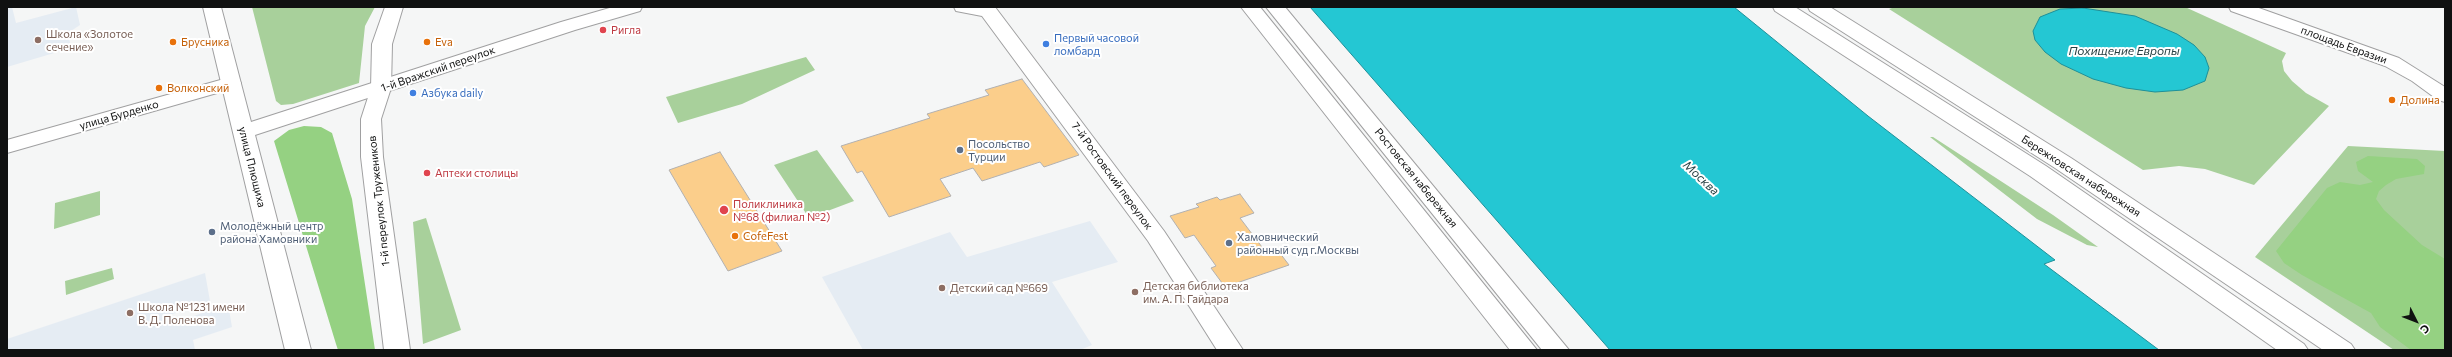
<!DOCTYPE html>
<meta charset="utf-8">
<style>
body{margin:0}
#map{position:relative;width:2452px;height:357px;overflow:hidden;background:#f5f6f6;font-family:Commissioner,sans-serif}
canvas{display:block}
.frame{position:absolute;inset:0;border:8px solid #101111;pointer-events:none}
.north{position:absolute;left:2396px;top:301px;width:40px;height:40px;-webkit-text-stroke:3px #fff;paint-order:stroke;rotate:132deg;font-size:11px;font-weight:700;line-height:16px;text-align:center;color:#101111}
.north::after{content:'';display:block;margin:auto;width:14px;height:18px;background:#101111;clip-path:polygon(50% 0,100% 100%,50% 72%,0 100%)}
</style>
<div id="map">
<canvas width="2452" height="357"></canvas>
<div class="frame"></div>
<div class="north">С</div>
</div>
<script>
const c = document.querySelector('canvas').getContext('2d');
c.lineJoin = 'round';
function fillPath(path, color) { c.fillStyle = color; c.fill(path, 'evenodd'); }
const poly = rows => new Path2D(rows.map(r => 'M' + r).join(''));
function stroke(path, color, width, dash) { c.strokeStyle = color; c.lineWidth = width; c.lineCap = dash ? 'butt' : 'round'; c.setLineDash(dash || []); c.stroke(path); }
function drawText(font, color, halo, rows, align = 'center') {
  c.font = font + ' Commissioner,sans-serif'; c.lineWidth = 4; c.setLineDash([]); c.textBaseline = 'middle'; c.strokeStyle = halo; c.fillStyle = color; for (const [text, x, y, turn = 0] of rows) {
    c.save(); c.translate(x, y); c.rotate((+turn || 0) * Math.PI / 180); c.textAlign = isNaN(turn) ? turn : align; if (halo) c.strokeText(text, 0, 0); c.fillText(text, 0, 0); c.restore();
  }
}
const built = poly([
 [7,7,12,7,16,23,76,7,80,25,68,33,71,48,7,67],
 [1090,221,1118,262,1052,282,1092,345,1080,350,863,350,822,277,950,232,967,257],
 [205,273,210,301,170,315,171,324,228,304,232,327,193,340,195,350,7,350,7,339]
]);
const green = poly([
 [252,7,375,7,365,26,359,83,293,104,281,105,276,101],
 [1895,7,2185,7,2286,53,2282,61,2284,71,2292,81,2306,93,2329,106,2254,185,2205,169,2179,166,2143,170,1889,9],
 [806,57,815,70,742,104,678,123,666,97],
 [1930,137,1933,137,2053,215,2098,247,2087,245,2037,219],
 [2348,146,2445,151,2445,350,2394,350,2255,257],
 [817,150,854,201,809,218,774,165],
 [100,191,100,215,54,229,55,203],
 [426,218,461,330,423,344,413,222],
 [112,268,114,279,66,295,65,281]
]);
const forest = poly([
 [304,126,321,127,332,133,352,199,375,350,338,350,336,344,274,141,289,130],
 [2368,156,2417,159,2425,166,2424,174,2396,179,2386,185,2379,191,2376,199,2384,210,2422,245,2445,259,2445,350,2411,350,2380,327,2371,313,2302,275,2284,263,2276,251,2327,188,2340,182,2360,185,2373,182,2358,171,2356,162]
]);
const water = poly([
 [1310,7,1734,7,1868,116,2055,260,2044,264,2159,350,1610,350,1310,7],
 [2083,8,2135,16,2177,34,2194,45,2205,57,2209,68,2205,81,2183,90,2155,92,2126,88,2093,79,2061,64,2045,52,2035,40,2033,31,2040,17,2060,9,2083,8]
]);
const building = poly([
 [1022,79,1079,155,1044,167,1040,162,982,181,973,168,940,179,951,196,889,217,862,171,857,173,841,146,930,118,927,114,989,95,985,90,1022,79],
 [720,152,782,251,728,271,669,170,720,152],
 [1240,194,1254,213,1240,218,1265,251,1276,248,1289,265,1225,287,1211,268,1216,266,1194,235,1185,238,1170,216,1199,207,1196,204,1217,197,1220,200,1240,194]
]);
const minor = poly([
 [385,7,403,7,392,44,391,88,381,119,383,157,410,350,384,350,361,157,361,119,371,88,372,44,385,7],
 [954,7,995,7,1164,231,1243,350,1217,350,1148,241,982,16,956,11,954,7],
 [2229,7,2256,7,2399,58,2445,87,2445,102,2438,100,2412,81,2385,66,2231,11,2229,7],
 [231,77,238,79,241,83,238,87,7,153,7,140,231,77]
]);
const tertiary = poly([
 [203,7,221,7,251,122,561,22,613,7,642,7,640,11,575,30,255,135,311,350,285,350,203,7]
]);
const secondary = poly([
 [1241,7,1260,7,1537,350,1510,350,1241,7],
 [1266,7,1285,7,1569,350,1542,350,1266,7],
 [1773,7,1795,7,2046,166,2304,344,2308,350,2277,350,2030,176,1775,11,1773,7],
 [1808,7,1830,7,2071,158,2351,344,2355,350,2323,350,2055,168,1810,11,1808,7]
]);
const markers = [
 [603,30,4,"#e0444e"],
 [38,40,4,"#8d6e63"],
 [173,42,4,"#e8710a"],
 [427,42,4,"#e8710a"],
 [1046,44,4,"#3f7fe0"],
 [159,88,4,"#e8710a"],
 [413,93,4,"#3f7fe0"],
 [2392,100,4,"#e8710a"],
 [960,150,4,"#5c6f8a"],
 [427,173,4,"#e0444e"],
 [724,210,5,"#e0444e"],
 [212,232,4,"#5c6f8a"],
 [735,236,4,"#e8710a"],
 [1229,243,4,"#5c6f8a"],
 [942,288,4,"#8d6e63"],
 [1135,292,4,"#8d6e63"],
 [130,313,4,"#8d6e63"]
];
const healthNames = [
 ["Ригла",611,30],
 ["Аптеки столицы",435,173],
 ["Поликлиника",733,204],
 ["№68 (филиал №2)",733,217]
];
const educationNames = [
 ["Школа «Золотое",46,34],
 ["сечение»",46,47],
 ["Детская библиотека",1143,286],
 ["им. А. П. Гайдара",1143,299],
 ["Детский сад №669",950,288],
 ["Школа №1231 имени",138,307],
 ["В. Д. Поленова",138,320]
];
const shopNames = [
 ["Первый часовой",1054,38],
 ["ломбард",1054,51],
 ["Азбука daily",421,93]
];
const foodNames = [
 ["Брусника",181,42],
 ["Eva",435,42],
 ["Волконский",167,88],
 ["Долина",2400,100],
 ["CofeFest",743,236]
];
const streetNames = [
 ["площадь Евразии",2344,45,20],
 ["1-й Вражский переулок",438,69,-19],
 ["улица Бурденко",119,115,-16],
 ["улица Плющиха",252,167,76],
 ["7-й Ростовский переулок",1112,176,54],
 ["Бережковская набережная",2081,176,33],
 ["Ростовская набережная",1416,178,51],
 ["1-й переулок Тружеников",379,201,-96]
];
const serviceNames = [
 ["Посольство",968,144],
 ["Турции",968,157],
 ["Молодёжный центр",220,226],
 ["района Хамовники",220,239],
 ["Хамовнический",1237,237],
 ["районный суд г.Москвы",1237,250]
];
const waterNames = [
 ["Похищение Европы",2124,51],
 ["Москва",1701,178,43]
];
fillPath(built, '#e5ecf3');
fillPath(green, '#a8d09b');
fillPath(forest, '#95d182');
fillPath(water, '#24c7d3');
stroke(water, '#1e9099', 1);
fillPath(building, '#fbce8b');
stroke(building, '#b1b0b0', 1);
stroke(minor, '#a0a0a1', 2);
stroke(tertiary, '#a0a0a1', 2);
stroke(secondary, '#a0a0a1', 2);
fillPath(minor, '#fff');
fillPath(tertiary, '#fff');
fillPath(secondary, '#fff');
for (const [x, y, r, color] of markers) { const dot = new Path2D(); dot.arc(x, y, r, 0, 2 * Math.PI); c.fillStyle = color; c.fill(dot); stroke(dot, '#fff', 1.5); }
drawText('11px', '#be3a42', '#fff', healthNames, 'left');
drawText('11px', '#785e54', '#fff', educationNames, 'left');
drawText('11px', '#366cbe', '#fff', shopNames, 'left');
drawText('11px', '#c56008', '#fff', foodNames, 'left');
drawText('11px', '#101111', '#fff', streetNames);
drawText('11px', '#4e5e75', '#fff', serviceNames, 'left');
drawText('italic 12px', '#273f42', '#fff', waterNames);
</script>
